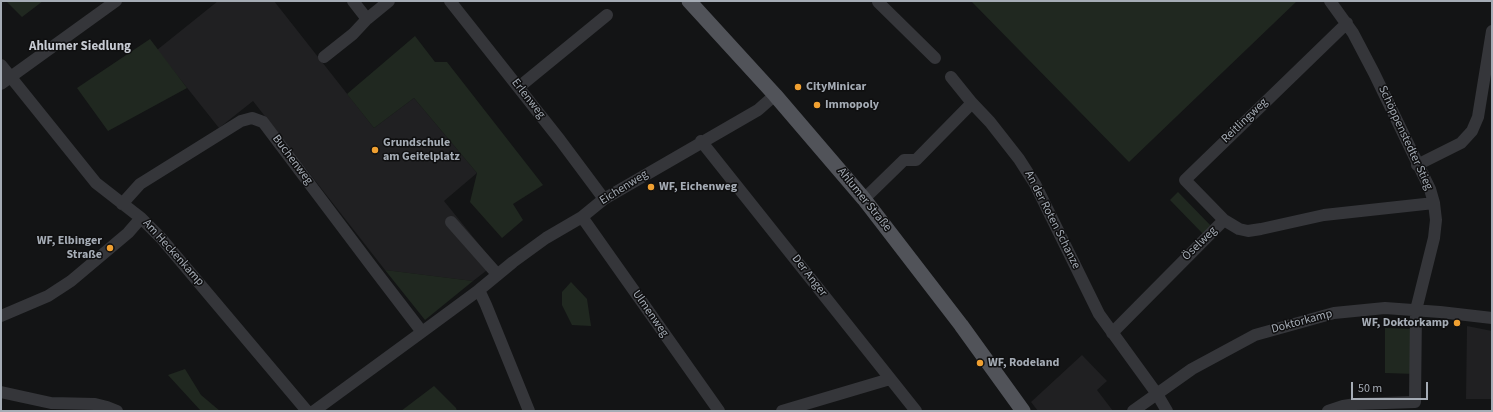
<!DOCTYPE html>
<meta charset="utf-8">
<style>
body{margin:0}
#map{position:relative;width:1493px;height:412px;overflow:hidden;background:#131415;font-family:"Source Sans 3",sans-serif}
canvas{display:block}
.frame{position:absolute;inset:0;border:2px solid #a5acb5;pointer-events:none}
.scale{position:absolute;left:1351px;top:382px;width:77px;height:18px;box-sizing:border-box;border:2px solid #a5acb5;border-top:0;padding-left:5px;font-size:12px;line-height:14px;white-space:nowrap;color:#a5acb5;-webkit-text-stroke:3px #0f0f10;paint-order:stroke}
</style>
<div id="map">
<canvas width="1493" height="412"></canvas>
<div class="frame"></div>
<div class="scale">50 m</div>
</div>
<script>
const c = document.querySelector('canvas').getContext('2d');
c.lineJoin = 'round';
function fillPath(path, color) { c.fillStyle = color; c.fill(path, 'evenodd'); }
const poly = rows => new Path2D(rows.map(r => 'M' + r).join(''));
function stroke(path, color, width, dash) { c.strokeStyle = color; c.lineWidth = width; c.lineCap = dash ? 'butt' : 'round'; c.setLineDash(dash || []); c.stroke(path); }
function drawText(font, color, halo, rows, align = 'center') {
  c.font = font + ' "Source Sans 3",sans-serif'; c.lineWidth = 3; c.setLineDash([]); c.textBaseline = 'middle'; c.strokeStyle = halo; c.fillStyle = color; for (const [text, x, y, turn = 0] of rows) {
    c.save(); c.translate(x, y); c.rotate((+turn || 0) * Math.PI / 180); c.textAlign = isNaN(turn) ? turn : align; if (halo) c.strokeText(text, 0, 0); c.fillText(text, 0, 0); c.restore();
  }
}
const built = poly([
 [218,1,274,1,374,128,414,98,477,173,444,201,495,264,473,281,385,270,253,101,219,128,157,50],
 [1467,326,1492,331,1492,399,1466,399],
 [1082,355,1107,381,1097,390,1113,411,1038,411,1031,402]
]);
const green = poly([
 [6,1,43,1,22,17],
 [971,1,1297,1,1129,162],
 [415,36,435,62,447,62,543,185,513,204,523,220,502,238,470,202,477,173,414,98,374,128,347,94],
 [150,39,187,88,108,131,77,88],
 [1178,192,1213,228,1205,236,1170,200],
 [385,270,473,281,425,320],
 [571,282,587,299,591,326,572,325,562,305,562,292],
 [1385,328,1416,329,1416,374,1385,373],
 [185,369,201,395,220,411,201,411,168,375],
 [434,386,456,408,457,411,401,411]
]);
const minor = poly([
 [353,1,367,19],
 [450,1,560,140,604,199],
 [878,2,935,58],
 [324,57,353,34,367,19,389,1],
 [1,65,96,183,141,218,161,238,307,411],
 [951,77,972,103,990,122,1019,159,1035,184,1099,314,1157,394,1167,411],
 [1,84,116,1],
 [519,87,607,15],
 [701,141,916,411],
 [1417,165,1461,143,1472,131,1478,117,1492,31],
 [864,199,904,160,916,160,972,103],
 [122,204,140,184,241,121,252,118,263,122,373,268,422,332],
 [582,217,719,411],
 [1224,220,1185,180,1347,23],
 [451,222,497,274],
 [479,290,486,305,529,411],
 [1,316,48,296,71,281,128,233,141,218],
 [1112,333,1224,220,1239,229,1248,231,1261,229,1324,215,1434,203],
 [1,392,51,403,95,404,107,407,117,411],
 [314,411,422,332,479,290,513,262,546,238,582,217,604,199,758,110,775,95],
 [782,411,890,379],
 [1133,411,1192,369,1255,335,1334,313,1385,308,1440,312,1492,318],
 [1328,411,1343,406,1356,404,1415,402,1416,310,1434,238,1436,220,1434,203,1430,189,1374,73,1353,33,1330,1]
]);
const major = poly([
 [689,1,775,95,864,199,961,325,1023,411]
]);
const markers = [
 [798,87,4,"#f0a031"],
 [817,105,4,"#f0a031"],
 [375,150,4,"#f0a031"],
 [651,187,4,"#f0a031"],
 [110,248,4,"#f0a031"],
 [1457,323,4,"#f0a031"],
 [980,363,4,"#f0a031"]
];
const poiNames = [
 ["CityMinicar",806,87],
 ["Immopoly",825,105],
 ["Grundschule",383,143],
 ["am Geitelplatz",383,157],
 ["WF, Eichenweg",659,187],
 ["WF, Elbinger",102,241,"right"],
 ["Straße",102,255,"right"],
 ["WF, Doktorkamp",1449,323,"right"],
 ["WF, Rodeland",988,363]
];
const streetNames = [
 ["Erlenweg",528,99,52],
 ["Reitlingweg",1245,121,-44],
 ["Schöppenstedter Stieg",1405,138,65],
 ["Buchenweg",292,160,53],
 ["Eichenweg",624,188,-32],
 ["Ahlumer Straße",864,200,51],
 ["An der Roten Schanze",1052,220,63],
 ["Öselweg",1200,244,-44],
 ["Am Heckenkamp",173,253,48],
 ["Der Anger",809,276,52],
 ["Ulmenweg",650,314,55],
 ["Doktorkamp",1302,322,-15]
];
const neighbourhoodNames = [
 ["Ahlumer Siedlung",80,47]
];
fillPath(built, '#202022');
fillPath(green, '#202820');
stroke(minor, '#35363a', 12);
stroke(major, '#515359', 15);
for (const [x, y, r, color] of markers) { const dot = new Path2D(); dot.arc(x, y, r, 0, 2 * Math.PI); c.fillStyle = color; c.fill(dot); stroke(dot, '#0f0f10', 1.5); }
drawText('bold 12px', '#a5acb5', '#0f0f10', poiNames, 'left');
drawText('12px', '#a5acb5', '#0f0f10', streetNames);
drawText('bold 13px', '#c6cad2', '#0f0f10', neighbourhoodNames);
</script>
